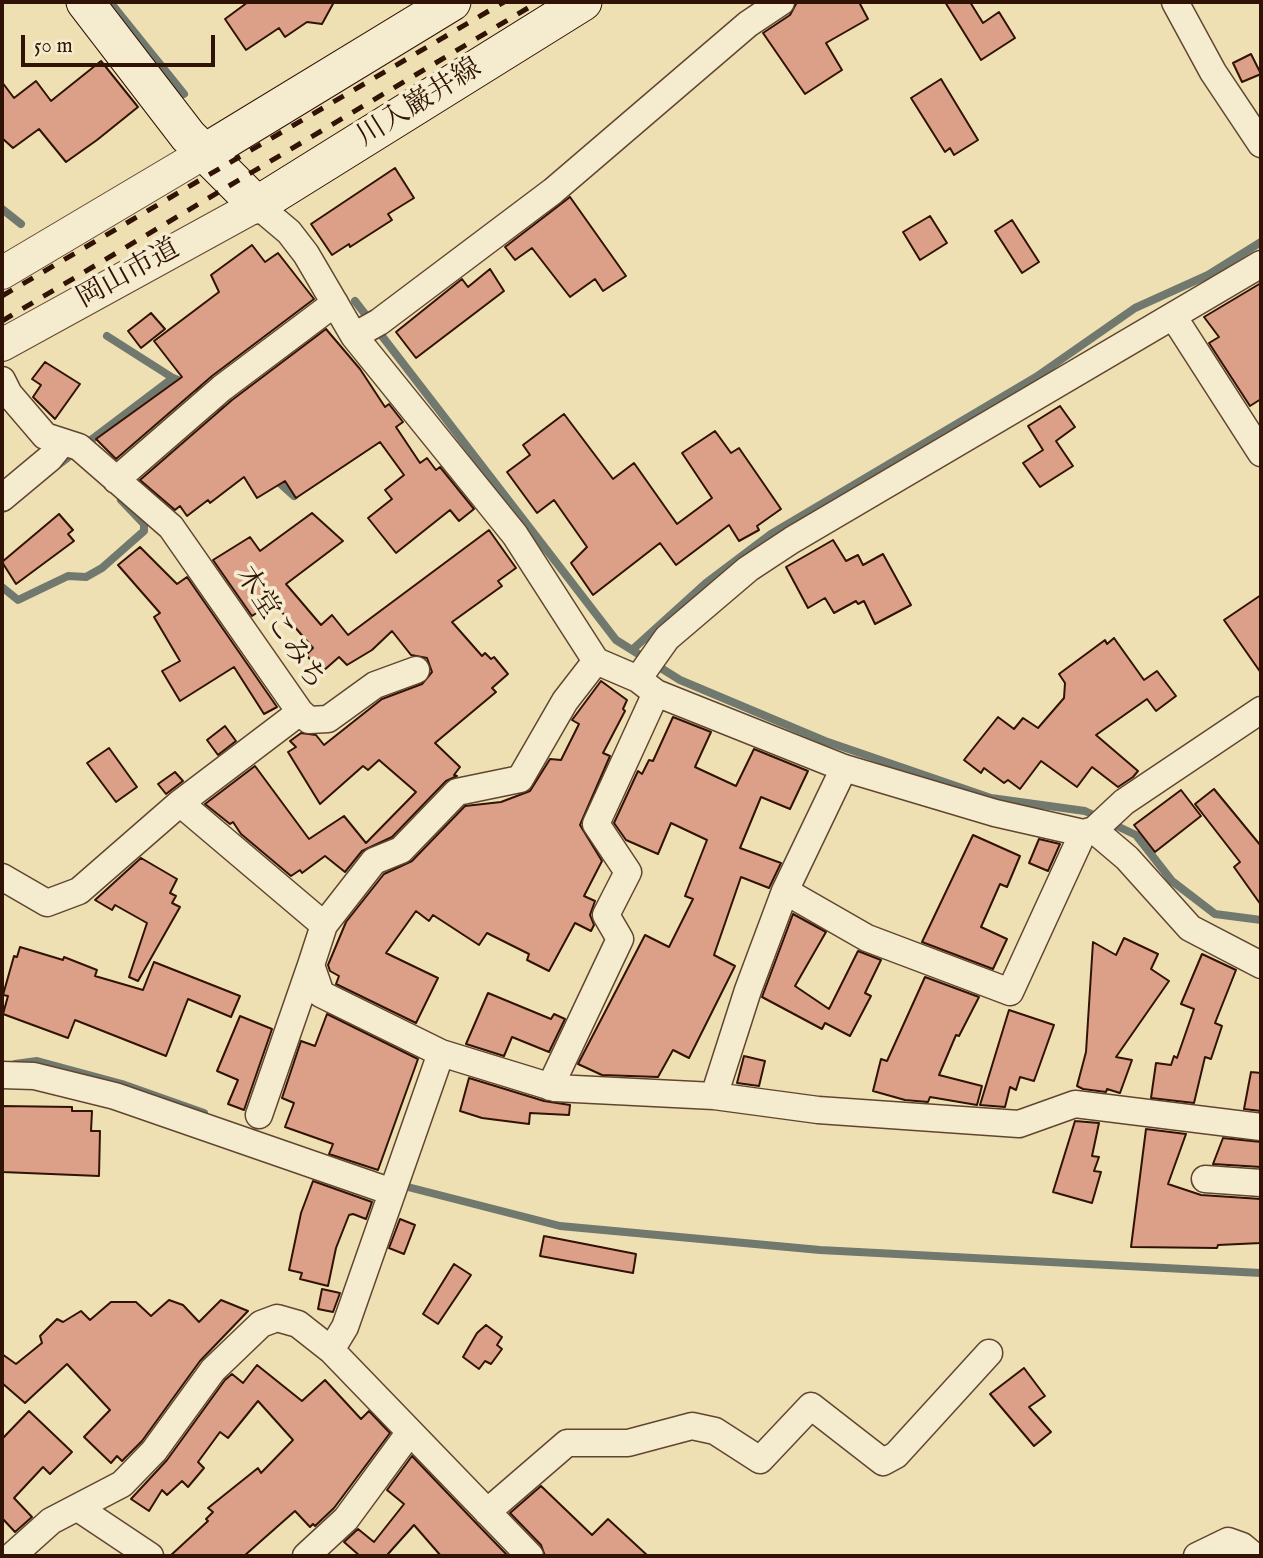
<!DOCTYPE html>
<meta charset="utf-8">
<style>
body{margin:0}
#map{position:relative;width:1263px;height:1558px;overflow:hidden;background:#efe0b3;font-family:"IM FELL English",serif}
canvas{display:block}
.frame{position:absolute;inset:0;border:4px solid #301304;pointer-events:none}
.scale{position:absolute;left:21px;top:35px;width:194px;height:32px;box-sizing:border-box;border:4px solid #301304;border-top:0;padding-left:9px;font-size:21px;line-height:24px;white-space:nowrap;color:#301304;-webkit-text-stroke:5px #f5ebce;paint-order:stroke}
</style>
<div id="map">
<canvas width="1263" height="1558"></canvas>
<div class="frame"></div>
<div class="scale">50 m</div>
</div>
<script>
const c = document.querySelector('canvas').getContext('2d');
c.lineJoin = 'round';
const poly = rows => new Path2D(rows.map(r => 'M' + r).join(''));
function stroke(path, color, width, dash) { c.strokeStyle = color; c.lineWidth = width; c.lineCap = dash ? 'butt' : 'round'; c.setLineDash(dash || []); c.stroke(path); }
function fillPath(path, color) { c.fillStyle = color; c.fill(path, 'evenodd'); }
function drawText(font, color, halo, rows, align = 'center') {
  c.font = font + ' "IM FELL English","Noto Serif JP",serif'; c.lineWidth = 7; c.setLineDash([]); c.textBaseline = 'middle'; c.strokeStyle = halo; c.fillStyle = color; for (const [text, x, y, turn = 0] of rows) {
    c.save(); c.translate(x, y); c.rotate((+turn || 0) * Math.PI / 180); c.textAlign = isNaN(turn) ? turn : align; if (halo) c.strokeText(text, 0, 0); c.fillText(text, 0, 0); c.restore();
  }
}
const stream = poly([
 [110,2,184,94],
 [2,209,21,224],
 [355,301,616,640,680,680,825,741,991,798,1085,811,1136,835,1172,881,1215,914,1261,920],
 [107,336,173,378,204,391,229,417],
 [58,465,173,378],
 [274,478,294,496],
 [2,587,18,600,68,576,86,577,102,568,144,531,144,524,121,500],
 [632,650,706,583,771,534,1036,377,1135,308,1208,275,1261,242],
 [15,1064,37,1061,122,1084,204,1113],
 [400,1185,560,1226,820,1250,1261,1273]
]);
const building = poly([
 [248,2,334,2,322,24,307,22,285,37,279,28,246,50,225,19,248,2],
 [797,2,859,2,868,19,826,43,842,70,805,94,763,33,790,15,797,2],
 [945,2,970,2,983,23,999,12,1015,38,981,60,945,2],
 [1251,54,1261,74,1242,82,1233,63,1251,54],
 [101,61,138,107,97,140,66,162,39,129,13,148,2,138,2,82,14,98,36,81,51,101,101,61],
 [941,79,978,140,954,155,950,148,945,152,911,98,941,79],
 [395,168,414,198,388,214,392,220,350,247,349,244,332,255,311,224,395,168],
 [570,197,626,276,603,291,595,279,570,297,532,248,515,260,505,247,570,197],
 [930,216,947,243,920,260,903,232,930,216],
 [1012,220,1039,262,1022,273,995,231,1012,220],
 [252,245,265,262,278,253,314,299,212,376,116,459,96,439,182,377,154,341,219,292,211,275,252,245],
 [490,269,504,291,416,358,396,332,462,279,468,287,490,269],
 [1261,283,1261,399,1250,406,1209,343,1219,337,1204,317,1261,283],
 [151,313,165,329,141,348,128,331,151,313],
 [326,329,360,369,385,407,389,404,403,422,396,427,420,463,427,458,436,470,440,467,474,509,459,521,450,510,396,553,368,518,392,499,385,490,404,475,380,442,296,498,285,481,257,498,244,477,210,503,208,500,187,516,180,506,175,510,140,480,232,400,326,329],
 [45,362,80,384,55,419,33,397,41,385,32,379,45,362],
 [1060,406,1075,427,1056,441,1073,466,1040,487,1023,463,1043,450,1028,426,1060,406],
 [564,414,613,479,634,463,677,524,712,498,682,453,715,431,731,453,739,448,781,509,757,526,759,530,739,541,729,525,676,565,660,543,593,595,571,563,587,547,554,500,537,513,507,472,530,455,523,445,564,414],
 [312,513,343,541,286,584,321,625,332,615,348,635,489,530,516,568,498,581,502,586,452,622,482,656,485,653,491,659,494,657,508,674,492,688,496,692,435,743,460,767,454,775,457,776,446,781,392,837,362,851,345,872,325,856,302,873,300,870,291,876,241,834,233,822,230,824,205,804,255,766,309,839,344,816,366,843,416,792,379,760,368,770,363,766,320,804,288,752,296,747,290,741,301,733,316,735,324,745,382,699,422,684,432,672,427,658,411,655,392,631,372,650,347,665,339,657,322,672,306,655,313,648,273,602,252,616,213,560,250,537,260,551,312,513],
 [59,514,73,530,68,534,74,541,16,584,2,562,59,514],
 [833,540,846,561,858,555,863,565,883,554,911,605,875,624,864,601,858,604,856,601,834,613,825,598,808,608,786,567,833,540],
 [140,547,177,584,187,577,277,707,264,714,234,667,180,701,162,671,180,661,154,617,160,613,118,565,140,547],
 [1261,595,1261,673,1224,620,1261,595],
 [1114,638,1144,680,1157,671,1176,696,1156,711,1147,699,1096,735,1138,771,1133,777,1118,787,1092,767,1077,787,1041,761,1020,789,1008,780,1004,783,984,768,981,773,964,760,998,717,1014,729,1023,718,1038,728,1064,698,1065,683,1059,674,1105,640,1107,644,1114,638],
 [601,681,627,700,623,709,625,711,603,753,610,756,580,825,602,861,584,896,595,901,590,915,594,925,591,931,575,923,549,971,527,960,529,954,487,933,479,945,433,915,429,921,416,911,386,953,438,978,416,1023,336,984,339,976,330,971,328,965,346,922,384,874,412,861,465,806,501,802,530,791,550,759,561,760,579,724,572,720,601,681],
 [673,717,711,732,695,767,736,786,754,749,808,771,790,809,761,797,740,848,781,863,769,888,741,877,714,955,735,966,689,1058,673,1050,658,1077,602,1075,578,1064,645,935,669,947,693,899,685,896,707,840,671,823,658,854,626,840,614,823,638,771,642,774,649,760,653,761,673,717],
 [225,726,236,741,218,755,207,740,225,726],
 [109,748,137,787,116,802,87,763,109,748],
 [175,772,183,781,166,794,158,784,175,772],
 [1214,789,1261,846,1261,905,1234,867,1240,862,1195,804,1214,789],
 [1181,790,1201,816,1155,852,1134,825,1181,790],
 [973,835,1020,856,1007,887,1000,884,981,927,1007,939,993,969,922,942,973,835],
 [1039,839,1060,844,1048,871,1029,863,1039,839],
 [141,858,177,879,170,893,176,896,172,903,180,907,138,981,129,977,147,923,115,905,112,910,95,900,141,858],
 [793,914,826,932,795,986,829,1009,858,951,881,960,865,993,871,996,850,1036,825,1023,822,1029,762,997,793,914],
 [1124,938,1158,954,1151,969,1169,981,1116,1057,1132,1060,1120,1093,1107,1089,1106,1092,1083,1089,1077,1086,1086,1052,1093,942,1116,955,1124,938],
 [20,947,63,960,64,957,97,970,95,976,143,990,154,962,240,996,231,1017,188,999,166,1056,75,1020,68,1038,3,1014,8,996,3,995,14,956,17,957,20,947],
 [1202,954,1236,970,1215,1023,1222,1026,1211,1059,1205,1057,1194,1103,1151,1098,1156,1063,1171,1065,1174,1056,1177,1058,1194,1009,1181,1004,1202,954],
 [925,977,979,997,959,1036,956,1035,939,1075,982,1086,977,1105,930,1097,928,1102,905,1100,873,1091,881,1059,887,1061,925,977],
 [488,993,551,1019,554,1014,565,1019,549,1052,512,1037,504,1056,466,1044,488,993],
 [1009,1010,1054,1025,1034,1081,1020,1077,1016,1090,1010,1087,1005,1107,980,1105,1009,1010],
 [327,1014,418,1059,378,1170,329,1154,333,1144,285,1127,294,1103,282,1098,301,1041,315,1046,327,1014],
 [240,1016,272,1029,244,1110,228,1104,238,1080,217,1071,240,1016],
 [744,1056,765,1061,759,1086,737,1083,744,1056],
 [1251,1072,1261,1073,1261,1111,1244,1109,1251,1072],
 [469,1078,544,1101,570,1105,569,1115,530,1113,529,1124,482,1118,460,1111,469,1078],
 [2,1106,72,1107,72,1111,92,1111,91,1131,100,1131,99,1176,2,1172,2,1106],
 [1075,1121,1099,1123,1092,1156,1099,1157,1094,1171,1101,1172,1092,1203,1053,1192,1075,1121],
 [1146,1129,1186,1134,1168,1184,1201,1195,1261,1199,1261,1243,1218,1245,1217,1248,1131,1247,1146,1129],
 [1223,1138,1261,1142,1261,1167,1213,1164,1223,1138],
 [313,1181,372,1202,366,1219,353,1214,349,1215,336,1248,328,1286,300,1279,302,1273,289,1270,301,1213,313,1181],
 [400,1219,415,1225,404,1254,389,1248,400,1219],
 [544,1236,636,1254,633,1273,540,1256,544,1236],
 [454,1264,471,1275,438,1324,423,1314,454,1264],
 [322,1289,340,1293,333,1312,318,1309,322,1289],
 [169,1300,183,1305,199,1322,221,1300,248,1311,200,1361,142,1441,122,1461,117,1456,111,1463,84,1437,110,1410,67,1364,25,1403,2,1383,2,1354,16,1364,42,1343,40,1336,57,1319,63,1322,81,1311,90,1320,111,1302,136,1302,151,1316,169,1300],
 [486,1325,502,1337,497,1345,502,1349,491,1364,485,1361,479,1369,463,1357,477,1333,486,1325],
 [257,1365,302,1401,325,1380,361,1419,369,1411,390,1433,334,1508,315,1526,313,1524,310,1527,295,1511,244,1556,170,1556,208,1521,206,1519,213,1512,208,1508,258,1468,261,1473,293,1440,258,1401,228,1438,220,1432,198,1462,204,1468,188,1487,182,1481,167,1495,162,1490,149,1511,131,1499,167,1460,225,1380,232,1374,243,1383,257,1365],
 [1024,1368,1045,1396,1029,1407,1051,1432,1034,1446,990,1394,1024,1368],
 [29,1411,72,1452,50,1474,43,1467,14,1498,32,1517,15,1532,2,1518,2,1439,29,1411],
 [412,1456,476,1523,508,1556,441,1556,414,1525,388,1554,391,1556,360,1556,344,1542,358,1529,374,1542,404,1504,387,1490,412,1456],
 [541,1486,592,1535,608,1519,648,1556,545,1556,541,1545,510,1513,541,1486]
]);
const minor = poly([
 [1175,2,1213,72,1261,144],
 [257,205,289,232,306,254,354,336,515,535,596,661,638,679,656,693,844,768,995,813,1083,833,1094,830,1124,802,1261,710],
 [1173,316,1261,453],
 [354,336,379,322,553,191,748,24,781,2],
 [2,380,9,394,45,436,79,447,171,527,300,712,180,803,324,925],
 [116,480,222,388,335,303],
 [2,498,50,458,62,443],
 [596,661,565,701,520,779,457,792,401,850,374,861,324,925,311,965,321,994,441,1053,555,1088,714,1096,818,1110,1019,1124,1075,1104,1261,1127],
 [638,679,667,638,748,569,792,540,1261,264],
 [300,712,309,720,328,719,375,685,416,670],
 [1094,830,1127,858,1190,928,1261,965],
 [2,877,47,903,79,891,180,803],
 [785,891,867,938,1010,992,1083,833],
 [2,1075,34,1076,115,1096,392,1192],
 [550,1087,620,939,606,915,628,872,596,824,656,693],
 [714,1096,748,990,785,891,844,768],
 [259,1115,311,965],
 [1205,1179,1261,1183],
 [331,1350,345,1327,441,1053],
 [78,1508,150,1556],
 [487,1512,567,1443,628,1443,692,1426,715,1431,760,1460,811,1406,883,1462,896,1455,989,1353],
 [12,1556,51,1521,122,1484,154,1451,213,1370,261,1324,277,1318,298,1324,331,1350,530,1556],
 [306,1556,346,1519,410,1432],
 [1197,1556,1228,1541,1242,1546,1254,1556]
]);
const tertiary = poly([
 [2,273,204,153],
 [2,345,257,205]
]);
const secondary = poly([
 [85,2,188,136,257,205,583,2],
 [204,153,452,2]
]);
const rail = poly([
 [2,296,504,2],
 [2,321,538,2]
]);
const streetNames = [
 ["川入巌井線",420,104,-32],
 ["岡山市道",129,275,-29],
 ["木堂こみち",279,629,57]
];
stroke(stream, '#71786e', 8);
fillPath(building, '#dc9f87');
stroke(building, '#301304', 2);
stroke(minor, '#604630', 29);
stroke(tertiary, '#604630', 34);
stroke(secondary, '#301304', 39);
stroke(minor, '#f5ebce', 26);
stroke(tertiary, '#f5ebce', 32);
stroke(secondary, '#f5ebce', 37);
stroke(rail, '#301304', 5, [12, 12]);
drawText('28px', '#301304', '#f5ebce', streetNames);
</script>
